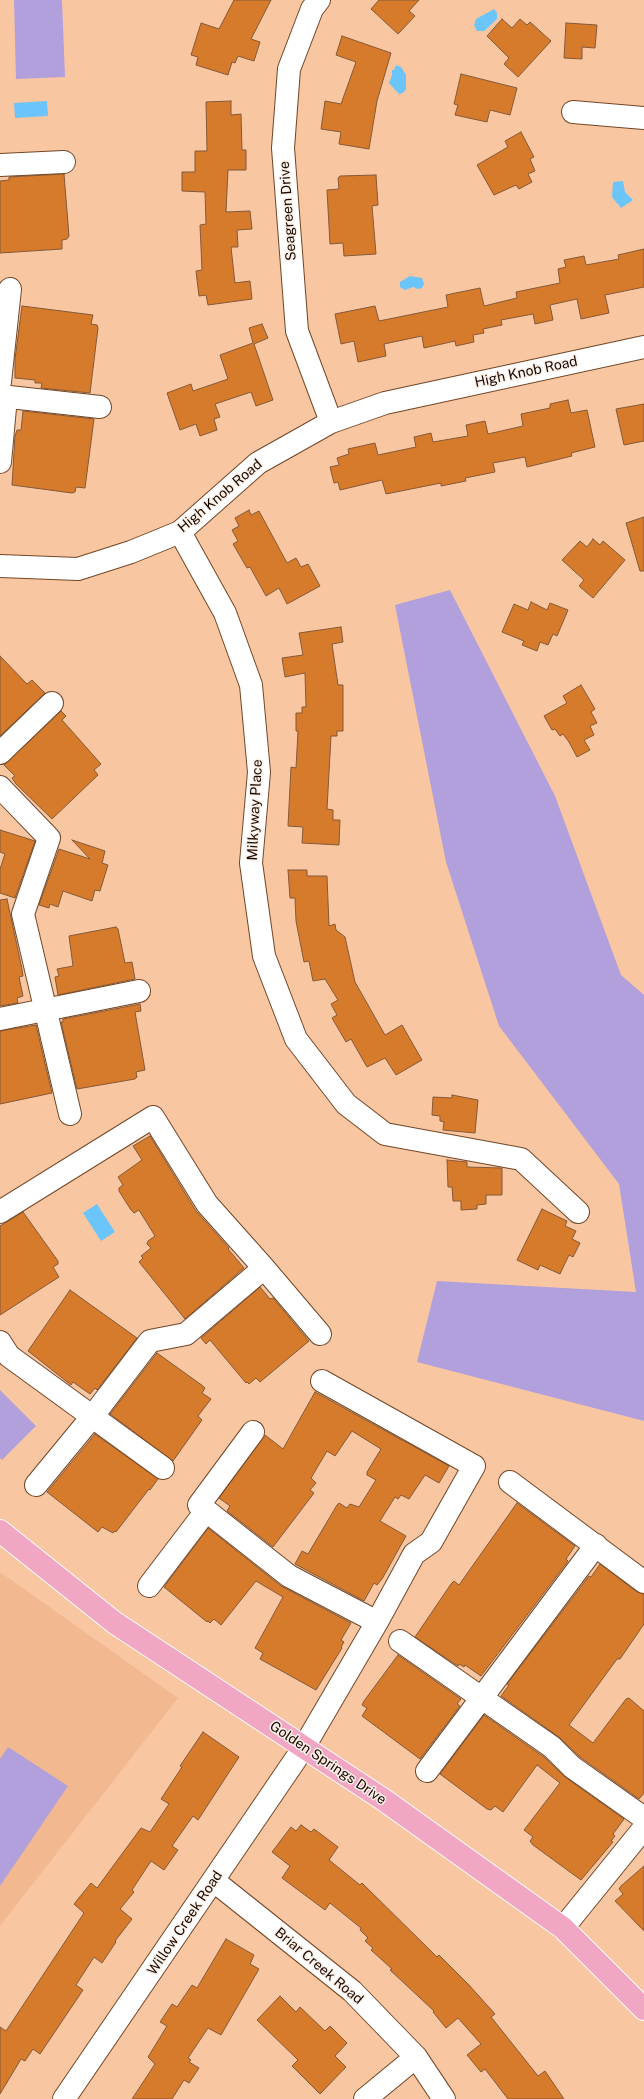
<!DOCTYPE html>
<style>
body{margin:0}
canvas{display:block;background:#f9c6a2}
</style>
<canvas width="644" height="2099"></canvas>
<script>
const c = document.querySelector('canvas').getContext('2d');
c.lineJoin = 'round';
function fillPath(path, color) { c.fillStyle = color; c.fill(path, 'evenodd'); }
const poly = rows => new Path2D(rows.map(r => 'M' + r).join(''));
function stroke(path, color, width, dash) { c.strokeStyle = color; c.lineWidth = width; c.lineCap = dash ? 'butt' : 'round'; c.setLineDash(dash || []); c.stroke(path); }
function drawText(font, color, halo, rows, align = 'center') {
  c.font = font + ' "Public Sans",sans-serif'; c.lineWidth = 3; c.setLineDash([]); c.textBaseline = 'middle'; c.strokeStyle = halo; c.fillStyle = color; for (const [text, x, y, turn = 0] of rows) {
    c.save(); c.translate(x, y); c.rotate((+turn || 0) * Math.PI / 180); c.textAlign = isNaN(turn) ? turn : align; if (halo) c.strokeText(text, 0, 0); c.fillText(text, 0, 0); c.restore();
  }
}
const built = poly([
 [0,1572,178,1698,0,1926]
]);
const green = poly([
 [14,0,62,0,65,77,16,79],
 [450,590,555,796,621,975,644,995,644,1421,417,1362,437,1281,636,1292,619,1184,499,1026,446,862,395,605],
 [0,1390,36,1426,2,1460,0,1458],
 [8,1747,68,1786,0,1886,0,1759]
]);
const water = poly([
 [494,9,497,13,497,19,484,31,477,31,474,25,476,19],
 [396,65,401,67,406,75,406,89,403,93,399,94,389,83,392,75,392,70,394,70],
 [47,101,48,116,15,118,14,103],
 [623,181,625,192,633,200,621,208,612,197,613,182],
 [410,276,422,278,424,284,422,288,418,289,413,287,405,290,400,287,400,282],
 [97,1204,115,1232,101,1241,83,1213]
]);
const building = poly([
 [234,0,271,0,251,39,260,42,254,61,238,56,235,63,232,62,228,75,196,65,198,57,191,55,201,23,219,29,234,0],
 [379,0,419,0,409,11,415,16,398,34,371,9,379,0],
 [502,19,512,28,520,19,527,25,530,22,551,41,518,77,504,64,509,58,487,36,502,19],
 [566,23,597,25,595,48,582,47,582,59,564,58,566,23],
 [342,36,391,53,377,101,369,149,339,144,341,132,321,129,325,101,341,104,356,62,336,55,342,36],
 [461,74,517,88,510,115,490,110,487,122,455,115,458,105,454,104,461,74],
 [231,101,231,115,241,114,242,150,246,150,246,170,228,170,226,212,250,211,252,229,237,230,238,247,231,247,235,283,250,281,252,299,208,305,206,295,199,296,196,271,202,270,200,225,206,224,205,192,182,191,182,172,195,172,195,151,207,151,206,102,231,101],
 [521,132,534,157,530,159,535,171,528,174,532,182,519,189,516,185,494,195,477,165,508,147,505,141,521,132],
 [64,174,69,236,67,239,62,240,62,249,0,253,0,181,9,180,9,177,64,174],
 [376,175,378,205,372,206,376,254,344,256,343,243,330,244,327,190,339,189,338,178,340,176,376,175],
 [644,249,644,287,605,295,609,313,581,319,577,299,550,305,553,320,535,324,533,314,501,320,502,325,483,329,484,333,473,335,474,342,456,346,455,341,424,348,422,336,384,344,386,356,358,362,354,341,341,344,335,314,375,306,379,321,448,307,446,295,480,288,484,306,517,298,516,292,560,283,558,269,566,267,564,260,584,256,586,265,619,259,618,255,644,249],
 [22,306,93,315,91,324,97,325,98,328,90,393,41,388,42,383,35,383,35,380,15,378,15,359,22,306],
 [262,324,268,338,254,344,273,400,256,406,251,392,215,404,220,417,214,419,217,430,200,436,196,424,180,430,167,393,191,384,193,391,228,379,220,355,253,343,249,328,262,324],
 [568,400,571,413,587,410,595,447,571,453,572,456,527,467,525,457,493,463,495,472,465,478,466,481,441,486,441,483,386,494,382,480,340,490,338,482,334,483,330,467,339,465,337,458,349,454,348,449,375,443,378,455,416,447,414,437,431,433,433,442,468,436,466,425,485,421,488,434,523,426,521,414,550,408,550,404,568,400],
 [644,404,644,441,624,445,616,409,644,404],
 [23,411,94,419,85,488,76,487,75,492,72,493,12,485,15,436,17,430,21,430,23,411],
 [249,510,251,515,259,511,287,563,296,558,301,567,308,564,320,586,287,604,279,588,266,596,250,567,247,568,233,544,238,541,232,530,239,526,235,518,249,510],
 [644,517,644,571,640,571,626,523,644,517],
 [593,539,600,545,603,541,625,560,593,598,579,586,584,580,562,560,580,541,587,547,593,539],
 [531,602,547,610,550,603,568,610,557,636,553,634,548,645,540,642,537,651,522,645,524,641,502,632,514,604,528,610,531,602],
 [341,627,343,642,332,644,338,685,343,685,343,731,337,731,337,736,331,736,327,809,333,810,333,820,340,820,339,845,302,843,303,827,288,826,291,767,296,768,298,731,296,731,296,713,302,713,302,707,306,707,305,673,285,677,282,658,303,655,299,633,341,627],
 [0,656,27,684,32,680,45,693,0,736,0,656],
 [581,685,595,709,591,712,597,723,590,726,594,735,584,740,590,750,577,757,569,742,563,734,560,736,555,729,552,730,544,716,567,703,563,696,581,685],
 [61,711,66,716,62,720,101,764,94,770,98,775,52,819,16,784,12,778,15,776,4,765,61,711],
 [0,830,35,841,15,898,0,893,0,869,5,854,0,852,0,830],
 [72,840,105,851,102,863,108,865,100,891,95,890,92,901,63,891,58,907,50,904,49,908,39,905,59,849,90,859,72,840],
 [288,870,307,870,307,876,327,876,329,926,335,924,336,930,345,937,355,982,385,1035,402,1025,422,1060,396,1075,385,1058,367,1067,351,1039,346,1042,332,1018,337,1015,331,1004,338,1000,325,979,313,981,309,961,304,962,296,921,295,898,290,898,288,870],
 [7,899,22,969,23,976,19,977,23,996,17,998,18,1003,0,1006,0,900,7,899],
 [116,927,118,929,125,963,132,962,135,979,58,995,55,977,59,976,57,969,73,966,69,936,116,927],
 [140,1004,141,1011,135,1012,145,1070,136,1072,137,1077,135,1079,77,1089,61,1022,63,1022,63,1019,140,1004],
 [36,1025,52,1093,0,1104,0,1031,36,1025],
 [452,1095,478,1100,475,1133,443,1130,444,1122,440,1121,440,1116,432,1115,433,1097,452,1098,452,1095],
 [150,1136,196,1211,229,1248,228,1249,244,1268,185,1319,139,1262,143,1258,141,1256,151,1248,147,1244,148,1241,155,1236,139,1210,134,1213,131,1210,119,1191,119,1188,123,1185,118,1177,142,1160,133,1146,150,1136],
 [447,1160,467,1162,467,1167,502,1168,502,1195,486,1195,486,1204,477,1205,477,1209,461,1210,461,1201,453,1201,452,1187,448,1187,447,1160],
 [542,1209,567,1221,565,1226,576,1231,572,1239,580,1243,573,1257,569,1255,560,1274,540,1265,538,1270,517,1260,542,1209],
 [23,1212,58,1261,58,1264,53,1267,59,1277,0,1315,0,1226,23,1212],
 [260,1287,270,1299,273,1298,309,1341,260,1382,256,1378,249,1384,247,1382,246,1383,210,1340,206,1344,201,1338,260,1287],
 [70,1290,137,1338,97,1390,95,1388,90,1394,73,1382,71,1385,28,1351,70,1290],
 [157,1353,203,1386,205,1388,202,1393,211,1399,198,1416,202,1420,173,1461,110,1414,157,1353],
 [315,1392,449,1466,439,1483,425,1475,409,1499,401,1495,398,1499,395,1497,380,1521,406,1536,382,1579,377,1585,374,1583,364,1601,295,1564,302,1551,308,1554,337,1505,339,1503,347,1508,350,1504,359,1507,376,1480,367,1475,367,1472,381,1449,352,1431,335,1456,327,1451,311,1478,316,1483,310,1490,314,1493,273,1547,227,1511,230,1506,219,1498,265,1435,283,1449,315,1392],
 [95,1434,158,1479,150,1490,149,1489,116,1532,115,1531,113,1533,102,1527,98,1532,47,1492,95,1434],
 [517,1503,575,1546,566,1559,568,1561,481,1676,465,1665,464,1667,459,1664,458,1666,415,1637,451,1584,454,1581,459,1585,517,1503],
 [208,1528,281,1586,351,1623,341,1640,344,1642,341,1647,342,1648,316,1690,260,1659,263,1653,255,1648,283,1597,256,1581,221,1625,214,1619,210,1623,208,1621,207,1622,164,1587,208,1528],
 [600,1564,637,1592,644,1594,644,1624,620,1659,617,1659,569,1725,593,1743,626,1699,629,1698,644,1711,644,1793,639,1799,580,1757,559,1737,501,1696,509,1685,507,1684,589,1576,591,1577,600,1564],
 [398,1655,461,1699,457,1704,460,1706,420,1759,362,1716,367,1708,362,1705,364,1701,398,1655],
 [484,1715,544,1757,565,1777,624,1819,613,1834,615,1836,611,1841,613,1842,581,1880,533,1845,530,1841,533,1837,524,1830,560,1783,537,1765,503,1812,495,1806,491,1810,487,1809,440,1774,484,1715],
 [203,1732,239,1757,198,1820,193,1816,172,1846,178,1850,164,1870,151,1861,132,1890,134,1892,120,1909,132,1919,115,1941,116,1942,102,1963,94,1957,76,1985,83,1990,40,2054,33,2049,25,2061,21,2059,0,2094,0,2027,6,2031,84,1913,74,1904,91,1883,97,1888,141,1828,150,1832,169,1804,161,1799,182,1767,180,1766,203,1732],
 [301,1825,311,1832,314,1829,338,1847,329,1860,360,1885,362,1883,437,1957,439,1955,469,1985,495,2014,491,2017,538,2076,545,2071,564,2099,508,2099,485,2069,481,2072,467,2055,481,2044,458,2018,446,2028,433,2012,434,2011,390,1970,392,1969,371,1950,373,1948,365,1941,368,1938,360,1930,361,1928,330,1903,325,1910,282,1878,290,1866,272,1852,291,1827,296,1831,301,1825],
 [644,1866,644,1931,615,1901,623,1894,619,1889,621,1886,644,1866],
 [226,1939,254,1955,250,1964,259,1969,221,2035,208,2028,188,2058,191,2060,189,2062,199,2068,189,2083,184,2080,172,2099,132,2099,155,2064,148,2057,167,2026,160,2022,172,2004,177,2007,192,1985,197,1988,226,1939],
 [280,1996,296,2012,300,2007,325,2031,330,2026,347,2043,335,2056,346,2067,320,2094,292,2066,298,2060,257,2020,280,1996]
]);
const minor = poly([
 [319,0,312,9,289,69,283,148,297,331,331,422],
 [573,112,644,118],
 [0,165,64,162],
 [0,382,10,289],
 [0,396,100,407],
 [0,462,6,397],
 [180,532,225,613,251,685,259,772,251,863,264,956,296,1039,346,1104,385,1134,521,1159,578,1212],
 [0,566,78,569,131,552,180,532,258,463,331,422,385,403,644,347],
 [0,753,52,703],
 [0,787,49,838,23,914,70,1114],
 [0,1019,139,991],
 [0,1212,153,1117,207,1204,264,1268,320,1334],
 [0,1342,9,1356,163,1468],
 [253,1432,199,1505,289,1576,377,1622],
 [510,1482,644,1582],
 [36,1485,92,1417,150,1341,186,1334,264,1268],
 [149,1586,206,1511],
 [400,1641,552,1747,572,1767,644,1818],
 [427,1771,596,1545],
 [214,1881,352,1991,416,2057,444,2099],
 [563,1928,644,1828],
 [64,2099,304,1747,377,1622,414,1554,431,1542,474,1466,322,1381],
 [365,2099,416,2057]
]);
const major = poly([
 [0,1531,115,1623,384,1800,563,1928,644,2009]
]);
const streetNames = [
 ["Seagreen Drive",288,211,-94],
 ["High Knob Road",526,372,-12],
 ["High Knob Road",220,496,-40],
 ["Milkyway Place",255,810,-87],
 ["Golden Springs Drive",328,1763,34],
 ["Willow Creek Road",185,1923,-56],
 ["Briar Creek Road",319,1966,40]
];
fillPath(built, '#f2b991');
fillPath(green, '#b1a0dc');
fillPath(water, '#6bc5fa');
fillPath(building, '#d67b2b');
stroke(building, '#855938', 1);
stroke(minor, '#724726', 24);
stroke(major, '#fff', 24);
stroke(minor, '#fff', 22);
stroke(major, '#f1a7c4', 22);
drawText('14px', '#1a0900', '#fbf1e9', streetNames);
</script>
